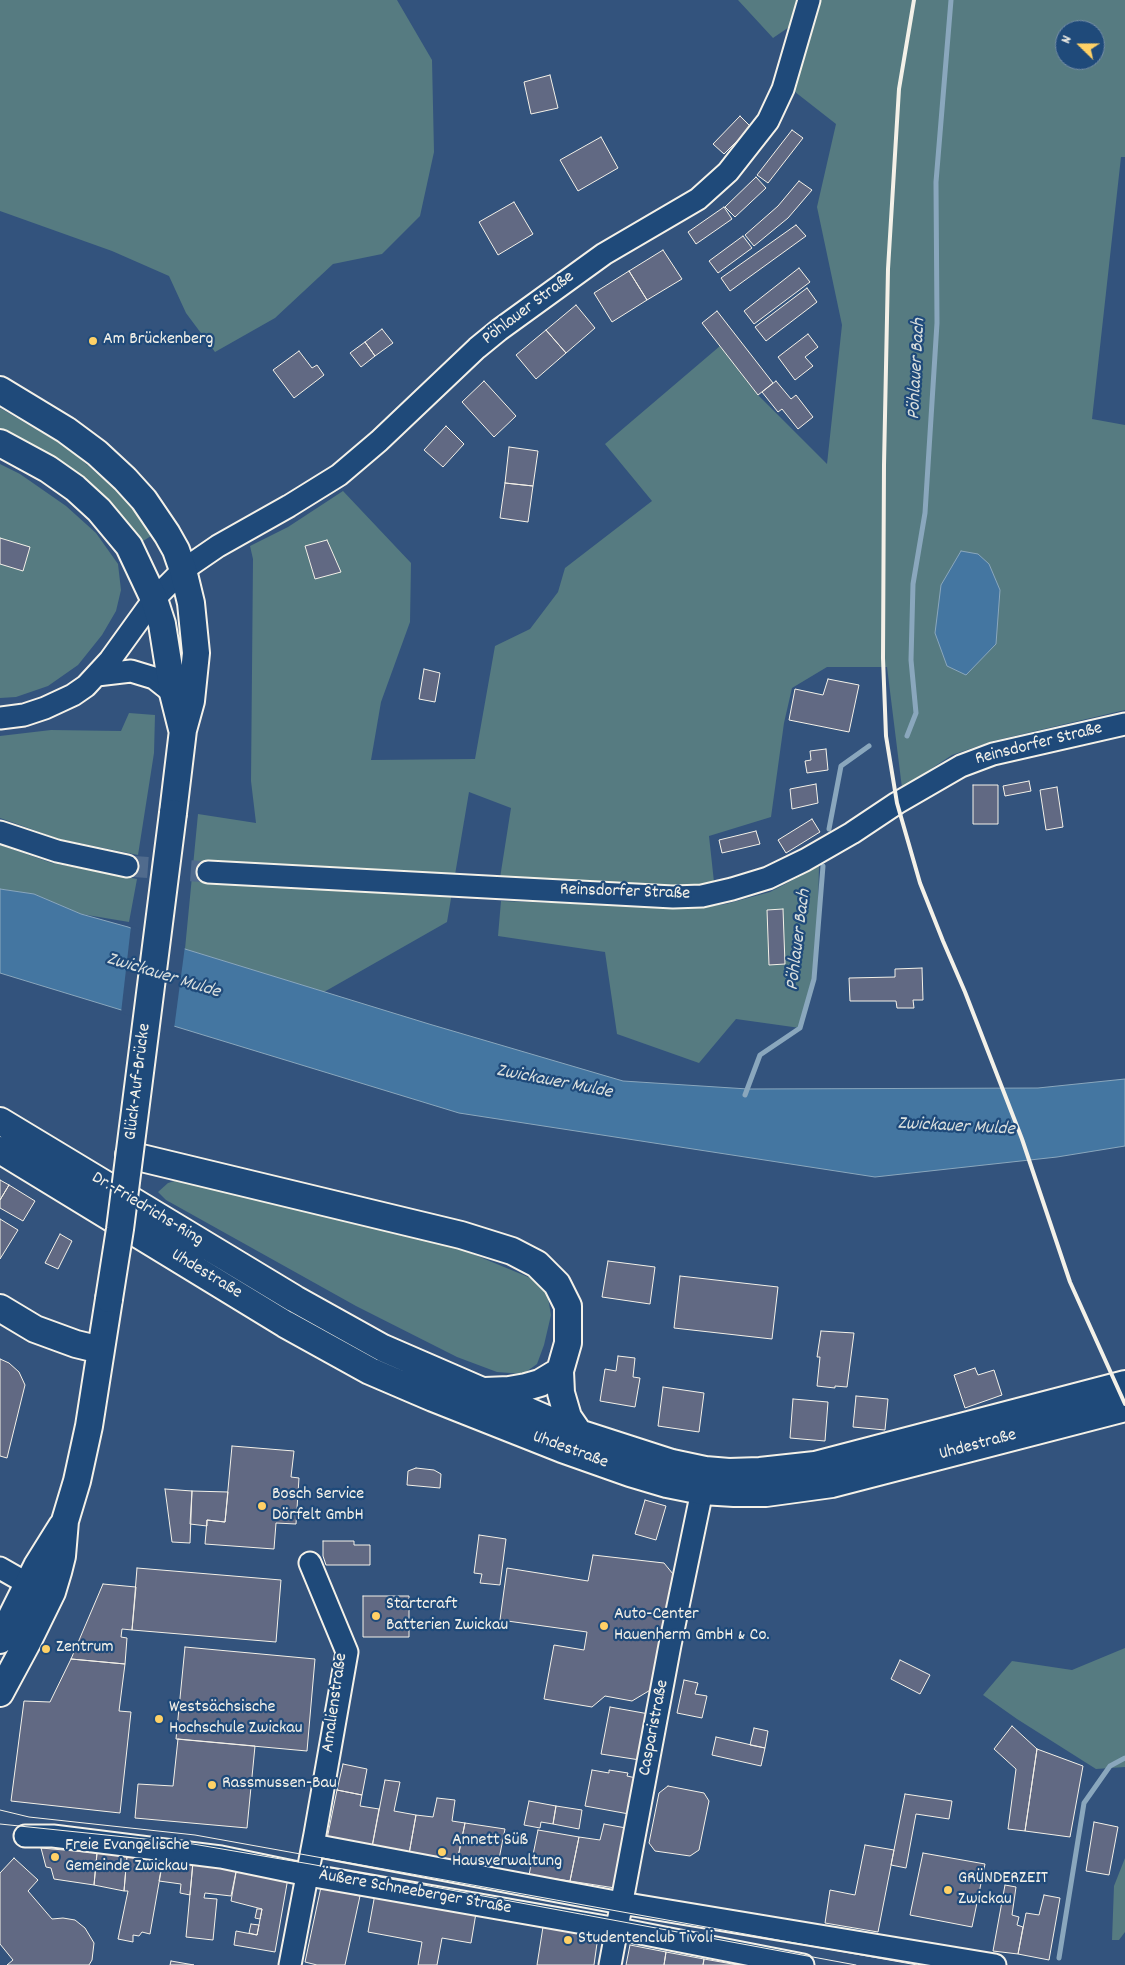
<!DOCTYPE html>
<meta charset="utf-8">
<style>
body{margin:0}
#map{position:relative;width:1125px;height:1965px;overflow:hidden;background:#33537d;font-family:Dekko,sans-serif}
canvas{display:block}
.north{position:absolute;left:1055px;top:20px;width:50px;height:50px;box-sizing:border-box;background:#1f4a7a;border:1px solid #748da6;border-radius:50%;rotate:292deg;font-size:14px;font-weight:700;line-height:20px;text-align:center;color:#f4f1e8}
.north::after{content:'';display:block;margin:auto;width:18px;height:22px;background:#ffd166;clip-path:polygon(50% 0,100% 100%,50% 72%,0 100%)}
</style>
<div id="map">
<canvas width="1125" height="1965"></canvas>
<div class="north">N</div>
</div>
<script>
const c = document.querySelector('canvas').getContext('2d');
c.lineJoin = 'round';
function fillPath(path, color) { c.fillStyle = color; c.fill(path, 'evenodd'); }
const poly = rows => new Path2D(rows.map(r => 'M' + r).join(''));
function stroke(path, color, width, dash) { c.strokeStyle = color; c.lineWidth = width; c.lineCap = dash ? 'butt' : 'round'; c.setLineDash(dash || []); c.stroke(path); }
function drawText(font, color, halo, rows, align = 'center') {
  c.font = font + ' Dekko,sans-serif'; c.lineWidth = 4.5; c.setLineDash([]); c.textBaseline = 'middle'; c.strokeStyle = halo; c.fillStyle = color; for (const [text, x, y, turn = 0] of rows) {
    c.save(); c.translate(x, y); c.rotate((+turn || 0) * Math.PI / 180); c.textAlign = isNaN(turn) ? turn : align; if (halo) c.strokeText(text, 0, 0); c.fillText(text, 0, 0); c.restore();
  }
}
const green = poly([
 [0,0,397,0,432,60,434,152,420,216,382,254,333,264,275,318,215,352,186,313,169,276,112,251,0,211],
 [738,0,800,0,795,23,773,38],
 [820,0,1125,0,1125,157,1121,157,1092,419,1125,425,1125,710,993,741,952,755,902,788,887,667,827,667,792,688,784,723,771,817,709,836,714,882,699,886,500,878,511,808,469,792,447,922,324,992,185,949,198,814,256,823,251,781,253,559,250,546,288,527,343,491,411,563,410,622,381,702,371,760,475,759,495,646,530,629,558,592,565,568,652,501,605,444,720,346,758,395,827,464,842,325,817,207,836,124,790,88],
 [1065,30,1095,30,1095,60,1065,60],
 [0,408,68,448,135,507,154,534,140,543,0,431],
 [0,464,20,474,66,506,96,533,118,564,121,590,116,611,102,635,78,665,48,686,16,697,0,698],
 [129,713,155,715,154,753,138,855,59,839,0,818,0,736,51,730,121,731],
 [0,845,52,863,137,879,129,922,81,914,34,894,0,889],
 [819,866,818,911,814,979,800,1028,736,1019,699,1063,617,1034,605,952,498,936,501,901,695,908,726,904,770,892],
 [181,1179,210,1184,463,1250,533,1279,547,1292,551,1315,544,1345,537,1364,523,1374,497,1372,457,1357,356,1306,166,1200,158,1192,168,1183],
 [1125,1648,1125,1767,1096,1769,1017,1719,983,1695,1012,1661,1072,1670],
 [1125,1858,1125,1932,1119,1940,1112,1940,1114,1886]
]);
const water = poly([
 [961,551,978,554,989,564,1000,590,996,644,966,675,947,666,935,633,941,585,961,551],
 [0,889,34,894,81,914,128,927,185,949,429,1024,623,1081,748,1089,1038,1088,1125,1079,1125,1146,1057,1157,875,1177,459,1113,0,973,0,889]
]);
const pier = poly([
 [131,926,185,946,174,1029,121,1013]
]);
const stream = poly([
 [907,736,916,713,911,660,913,584,925,513,937,323,936,182,951,0],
 [829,829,841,766,869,746],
 [745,1095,760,1055,800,1028,814,979,823,866],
 [1059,1958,1084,1803,1110,1766,1125,1758]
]);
const building = poly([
 [550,75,558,108,531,114,524,82,550,75],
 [740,116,751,127,724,154,713,144,740,116],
 [792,130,803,138,768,183,757,175,792,130],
 [601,137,618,168,578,191,560,160,601,137],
 [756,177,766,188,735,217,725,207,756,177],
 [799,181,812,190,788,218,754,246,745,235,778,206,799,181],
 [514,202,533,234,498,255,479,222,514,202],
 [724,207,732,219,696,244,688,232,724,207],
 [796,225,806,236,730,291,721,278,796,225],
 [743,236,752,248,718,273,709,261,743,236],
 [663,250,682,279,647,300,629,271,663,250],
 [799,268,810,282,754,324,744,311,799,268],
 [629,271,647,300,612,322,594,293,629,271],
 [807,288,817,302,766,341,755,327,807,288],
 [576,305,595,328,566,353,546,330,576,305],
 [717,311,773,383,758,395,702,323,717,311],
 [382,329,393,343,375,356,365,342,382,329],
 [546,330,566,353,536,379,516,355,546,330],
 [808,334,818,347,805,357,813,366,795,380,778,357,808,334],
 [365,342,375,356,361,367,350,353,365,342],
 [299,351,312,368,317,365,324,375,294,398,273,370,299,351],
 [484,381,516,416,494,437,462,402,484,381],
 [776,381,791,399,796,395,813,417,798,429,782,409,778,412,762,392,776,381],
 [446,426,464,444,443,467,424,450,446,426],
 [509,447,538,451,533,486,505,483,509,447],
 [505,483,533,486,528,522,500,518,505,483],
 [0,538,30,547,23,571,0,564,0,538],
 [327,540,341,572,315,579,305,546,327,540],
 [424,669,440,673,435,702,419,699,424,669],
 [828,679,859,685,849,732,789,720,795,689,823,695,828,679],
 [826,749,828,770,807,773,805,761,811,760,810,751,826,749],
 [1029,781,1031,791,1005,796,1003,786,1029,781],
 [816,784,818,803,792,809,790,789,816,784],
 [973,785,998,785,998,824,973,824,973,785],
 [1057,787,1063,827,1046,830,1040,790,1057,787],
 [812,819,820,832,786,853,778,840,812,819],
 [756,831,760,844,722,853,719,840,756,831],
 [783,909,785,964,769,965,767,910,783,909],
 [922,968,923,1000,913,1000,914,1008,897,1008,896,1001,850,1001,849,978,895,977,895,969,922,968],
 [0,1180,9,1185,0,1200,0,1180],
 [9,1185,35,1201,23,1221,0,1208,0,1200,9,1185],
 [0,1219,18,1230,0,1259,0,1219],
 [60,1234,72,1241,58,1269,45,1263,60,1234],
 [608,1261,655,1267,650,1304,602,1297,608,1261],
 [680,1276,778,1287,772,1339,674,1328,680,1276],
 [821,1331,854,1333,847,1387,835,1386,835,1388,817,1386,820,1357,817,1357,821,1331],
 [618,1356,635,1358,633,1377,640,1378,635,1407,600,1401,605,1369,616,1371,618,1356],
 [0,1359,9,1363,19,1372,25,1385,7,1458,0,1456,0,1359],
 [975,1368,978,1375,994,1370,1002,1395,965,1408,954,1375,975,1368],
 [663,1387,704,1393,699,1432,658,1426,663,1387],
 [856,1396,888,1399,885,1430,853,1427,856,1396],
 [793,1399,828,1402,825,1441,790,1438,793,1399],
 [232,1446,294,1451,291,1477,299,1478,296,1524,276,1523,274,1549,205,1544,207,1520,225,1522,232,1446],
 [416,1468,434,1470,441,1474,440,1488,407,1485,408,1471,416,1468],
 [165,1489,192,1491,190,1543,172,1542,165,1489],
 [192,1491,228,1492,225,1522,207,1520,207,1526,190,1524,192,1491],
 [645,1500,666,1506,656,1540,635,1534,645,1500],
 [479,1535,506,1539,500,1585,480,1583,482,1574,474,1573,479,1535],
 [323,1541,354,1541,354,1545,370,1545,370,1565,326,1565,323,1556,323,1541],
 [593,1555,664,1563,673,1574,652,1689,632,1701,605,1696,592,1707,544,1699,554,1645,584,1650,587,1632,500,1620,507,1568,588,1581,593,1555],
 [137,1568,281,1580,276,1642,132,1630,137,1568],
 [103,1584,136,1587,132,1630,122,1629,121,1637,127,1638,125,1664,71,1659,103,1584],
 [363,1596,409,1596,409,1637,363,1637,363,1596],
 [185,1647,315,1659,307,1751,176,1739,185,1647],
 [71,1659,125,1664,119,1711,131,1712,120,1813,11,1801,24,1701,50,1702,71,1659],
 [900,1660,930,1675,920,1694,891,1679,900,1660],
 [684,1680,698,1683,695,1694,707,1696,702,1718,677,1713,684,1680],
 [610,1707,649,1714,640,1760,601,1754,610,1707],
 [1012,1726,1037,1749,1025,1831,1008,1829,1016,1769,994,1749,1012,1726],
 [754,1728,768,1731,765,1748,750,1745,754,1728],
 [716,1737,765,1748,761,1766,712,1755,716,1737],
 [178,1739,255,1746,247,1828,135,1818,138,1784,173,1786,178,1739],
 [1037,1749,1083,1766,1070,1837,1025,1831,1037,1749],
 [343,1764,367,1769,362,1795,337,1790,343,1764],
 [592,1770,609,1773,609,1770,628,1773,627,1776,636,1778,629,1814,585,1806,592,1770],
 [385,1780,400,1782,394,1811,416,1815,409,1854,372,1847,385,1780],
 [668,1786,704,1793,709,1801,699,1850,690,1856,655,1851,649,1843,659,1793,668,1786],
 [337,1790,362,1795,360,1806,379,1809,372,1847,327,1839,337,1790],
 [905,1794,952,1801,949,1819,916,1814,906,1868,891,1865,905,1794],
 [437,1798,455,1800,452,1821,465,1823,457,1862,409,1854,416,1815,433,1817,437,1798],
 [529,1801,556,1806,553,1824,541,1822,540,1828,524,1825,529,1801],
 [556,1806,582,1810,579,1829,553,1824,556,1806],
 [1094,1822,1118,1827,1109,1875,1086,1871,1094,1822],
 [465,1823,505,1829,497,1869,457,1862,465,1823],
 [604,1824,626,1828,615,1888,570,1881,579,1837,600,1840,604,1824],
 [538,1830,579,1837,570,1881,529,1875,538,1830],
 [865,1845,894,1850,878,1932,825,1923,830,1890,855,1895,865,1845],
 [41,1848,97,1853,94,1885,54,1879,51,1868,46,1867,41,1848],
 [97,1853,127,1856,124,1891,94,1885,97,1853],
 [923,1853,985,1864,972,1927,910,1915,923,1853],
 [127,1856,163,1860,150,1934,142,1932,139,1936,133,1935,133,1942,118,1939,128,1891,124,1891,127,1856],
 [14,1858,38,1880,28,1891,52,1919,63,1918,75,1920,85,1928,94,1943,92,1960,89,1965,7,1965,13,1960,0,1944,0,1873,14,1858],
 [163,1860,193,1862,190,1895,180,1893,181,1884,159,1881,163,1860],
 [193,1862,237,1867,231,1896,205,1893,204,1898,217,1899,213,1940,186,1937,193,1862],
 [237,1867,288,1878,275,1952,234,1945,236,1931,257,1935,262,1909,231,1901,237,1867],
 [1005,1885,1016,1887,1012,1915,1019,1917,1017,1925,1023,1927,1018,1954,993,1951,1005,1885],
 [321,1887,360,1896,345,1965,317,1965,305,1962,321,1887],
 [375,1894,476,1913,471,1943,442,1938,437,1965,418,1965,422,1942,368,1932,375,1894],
 [1044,1895,1060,1898,1049,1960,1018,1954,1026,1913,1039,1915,1044,1895],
 [257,1909,262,1909,260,1919,255,1918,257,1909],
 [251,1924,259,1925,257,1935,249,1933,251,1924],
 [543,1927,598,1936,594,1965,537,1965,543,1927],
 [630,1945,666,1952,664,1965,626,1965,630,1945],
 [666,1952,704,1959,703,1965,664,1965,666,1952],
 [704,1959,738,1965,703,1965,704,1959],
 [171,1961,194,1965,170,1965,171,1961]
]);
const minorTunnel = poly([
 [127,866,208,872]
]);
const minor = poly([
 [97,675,131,671,154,678,173,693],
 [0,718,24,715,45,708,73,695,86,686,110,660,154,599,183,570,218,546,289,506,339,475,379,441,477,348,499,330,604,254,698,199,728,172,768,121,783,89,809,0],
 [0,832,57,851,127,866],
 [208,872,673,897,702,896,732,889,768,878,805,860,852,833,897,803,961,766,993,754,1125,724],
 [0,1568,28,1584,34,1597],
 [25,1836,53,1836,221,1857,308,1875,629,1931,803,1965],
 [313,1845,621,1903,995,1965],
 [290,1965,315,1834,347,1652,310,1563],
 [610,1965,670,1645,702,1491]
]);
const major = poly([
 [0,390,66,430,97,453,125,479,144,500,167,534,176,550,183,570,191,603,196,653,191,701,183,730,173,813],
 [0,443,48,469,75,488,99,510,129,546,154,599,162,624,173,693,182,729],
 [0,1121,295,1299,383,1348,579,1433,672,1463,705,1470,729,1472,760,1471,815,1465,1125,1384],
 [0,1150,285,1324,370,1371,433,1398,562,1449,630,1473,667,1484,702,1491,734,1493,766,1493,832,1484,1125,1408],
 [129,1155,461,1235,512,1251,537,1264,557,1284,568,1306,568,1343,560,1371,561,1393,568,1417,579,1433],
 [0,1308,35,1329,76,1344,101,1350],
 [485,1391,509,1390,526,1387,540,1383,560,1371],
 [0,1640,37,1566,62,1526],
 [0,1693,28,1641,52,1592,58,1572,62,1556,65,1521,77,1481,89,1426,109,1299]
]);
const tram = poly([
 [0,1810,29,1817,195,1835,917,1965],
 [0,1824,193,1844,310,1864,856,1965]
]);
const rail = poly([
 [914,0,899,89,888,269,884,465,883,658,886,736,897,803,920,883,943,941,965,992,1022,1139,1070,1282,1125,1404]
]);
const majorBridge = poly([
 [109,1299,120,1229,173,813]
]);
const markers = [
 [93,341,5,"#ffd166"],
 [262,1506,5,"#ffd166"],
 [376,1616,5,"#ffd166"],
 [604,1626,5,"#ffd166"],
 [46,1649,5,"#ffd166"],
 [159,1719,5,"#ffd166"],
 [212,1785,5,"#ffd166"],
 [442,1852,5,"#ffd166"],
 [55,1857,5,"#ffd166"],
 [948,1890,5,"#ffd166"],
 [568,1940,5,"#ffd166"]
];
const streetNames = [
 ["Pöhlauer Straße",529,309,-37],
 ["Reinsdorfer Straße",1039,745,-14],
 ["Reinsdorfer Straße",625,893,2],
 ["Glück-Auf-Brücke",139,1082,-83],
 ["Dr.-Friedrichs-Ring",147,1210,31],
 ["Uhdestraße",206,1275,31],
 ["Uhdestraße",978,1446,-15],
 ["Uhdestraße",570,1451,20],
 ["Amalienstraße",336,1703,-82],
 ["Casparistraße",655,1728,-79],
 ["Äußere Schneeberger Straße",415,1893,10]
];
const poiNames = [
 ["Am Brückenberg",103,341],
 ["Bosch Service",272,1496],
 ["Dörfelt GmbH",272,1517],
 ["Startcraft",386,1606],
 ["Batterien Zwickau",386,1627],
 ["Auto-Center",614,1616],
 ["Hauenherm GmbH & Co.",614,1637],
 ["Zentrum",56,1649],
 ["Westsächsische",169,1709],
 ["Hochschule Zwickau",169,1730],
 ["Rassmussen-Bau",222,1785],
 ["Annett Süß",452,1842],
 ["Hausverwaltung",452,1863],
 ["Freie Evangelische",65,1847],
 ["Gemeinde Zwickau",65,1868],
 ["GRÜNDERZEIT",958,1880],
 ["Zwickau",958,1901],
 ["Studentenclub Tivoli",578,1940]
];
const waterNames = [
 ["Pöhlauer Bach",918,369,-87],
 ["Pöhlauer Bach",800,940,-83],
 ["Zwickauer Mulde",163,977,17],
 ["Zwickauer Mulde",554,1083,11],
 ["Zwickauer Mulde",956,1128,3]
];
fillPath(green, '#567b81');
fillPath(water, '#4476a1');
stroke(water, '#8aa7bd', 1);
fillPath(pier, '#33537d');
stroke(stream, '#8aa7bd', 5);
fillPath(building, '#616983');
stroke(building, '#f4f1e8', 1);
stroke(minorTunnel, '#506b8d', 21, [21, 11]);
stroke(minor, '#f4f1e8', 25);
stroke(major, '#f4f1e8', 30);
stroke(minor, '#1f4a7a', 21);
stroke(major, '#1f4a7a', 26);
stroke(tram, '#f4f1e8', 1);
stroke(rail, '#f4f1e8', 4);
stroke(majorBridge, '#f4f1e8', 30, []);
stroke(majorBridge, '#1f4a7a', 26);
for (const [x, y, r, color] of markers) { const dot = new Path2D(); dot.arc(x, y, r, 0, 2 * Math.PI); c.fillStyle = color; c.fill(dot); stroke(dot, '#1f4a7a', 2); }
drawText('18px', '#f4f1e8', '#1f4a7a', streetNames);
drawText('18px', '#f4f1e8', '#1f4a7a', poiNames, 'left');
drawText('italic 19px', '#dadfdd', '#1f4a7a', waterNames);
</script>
